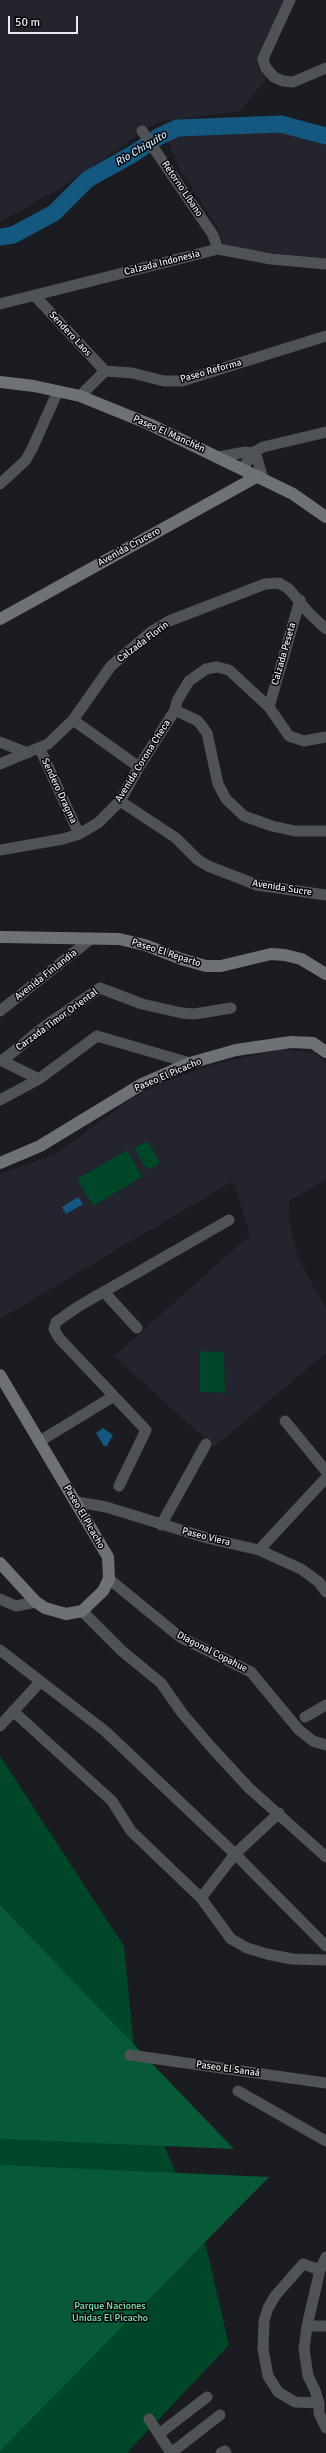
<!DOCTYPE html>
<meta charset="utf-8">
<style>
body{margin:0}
#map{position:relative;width:326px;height:2453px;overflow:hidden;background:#1b1b22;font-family:Signika,sans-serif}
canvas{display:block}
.scale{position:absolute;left:8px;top:16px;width:70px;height:18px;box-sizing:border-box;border:2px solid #e9e9ee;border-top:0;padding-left:5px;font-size:12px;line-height:14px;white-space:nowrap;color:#e9e9ee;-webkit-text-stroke:3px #060609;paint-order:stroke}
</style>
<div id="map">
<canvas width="326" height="2453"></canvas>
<div class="scale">50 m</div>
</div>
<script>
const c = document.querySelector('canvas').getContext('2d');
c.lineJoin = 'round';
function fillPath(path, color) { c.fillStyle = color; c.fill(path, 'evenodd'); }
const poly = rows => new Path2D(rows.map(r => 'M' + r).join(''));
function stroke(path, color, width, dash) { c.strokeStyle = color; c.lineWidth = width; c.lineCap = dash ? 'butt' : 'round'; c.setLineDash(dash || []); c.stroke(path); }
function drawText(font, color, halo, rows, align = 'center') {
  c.font = font + ' Signika,sans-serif'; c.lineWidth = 3; c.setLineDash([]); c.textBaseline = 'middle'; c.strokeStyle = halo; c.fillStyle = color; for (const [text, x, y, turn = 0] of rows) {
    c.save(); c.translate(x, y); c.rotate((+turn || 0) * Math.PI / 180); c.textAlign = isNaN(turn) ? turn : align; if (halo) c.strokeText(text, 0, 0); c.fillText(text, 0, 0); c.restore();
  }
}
const built = poly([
 [0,0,285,0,259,56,267,78,240,111,157,122,56,191,0,222],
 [280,131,326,145,326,260,224,246,218,229,180,170,166,136],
 [282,1049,314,1053,326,1063,326,1180,290,1200,289,1220,298,1258,326,1309,326,1353,214,1447,114,1356,250,1235,233,1181,0,1319,0,1174,56,1154,135,1096,165,1082,211,1065]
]);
const green = poly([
 [148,1141,160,1163,147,1170,134,1148],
 [127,1150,142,1177,93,1206,77,1179],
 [200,1351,224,1352,225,1393,200,1392],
 [0,1756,124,1946,137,2079,206,2246,229,2345,127,2453,0,2453]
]);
const forest = poly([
 [0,1905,234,2149,0,2139],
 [0,2165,269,2177,0,2451]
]);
const water = poly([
 [78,1197,83,1204,66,1214,62,1207],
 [103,1428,113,1435,107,1446,104,1446,96,1433]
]);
const river = poly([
 [0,237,13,235,54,213,88,179,133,154,158,137,177,128,281,124,326,136]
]);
const street = poly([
 [290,0,266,52,263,59,266,68,274,77,283,81,293,82,326,68],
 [142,131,213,235,218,249],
 [35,296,105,371],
 [0,304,218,249,271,259,326,264],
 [80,396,105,371,132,373,164,381,182,381,326,336],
 [219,457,245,452,252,453,257,458,263,479],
 [243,469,252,453,263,447,326,432],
 [0,484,25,461,32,449,58,391],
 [269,707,300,600],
 [175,710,198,721,207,733,218,784,226,799,244,816,272,826,295,831,326,831],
 [73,720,139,767],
 [0,742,28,753],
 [40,749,79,834],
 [0,764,48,744,73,720,111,666,151,632,169,621,265,584,279,583,289,589,309,613,326,629],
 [120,801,176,838,198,860,208,866,257,885,326,895],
 [0,850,63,839,79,834,98,823,120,801,139,767,175,710,177,701,189,681,206,669,217,667,229,670,269,707,289,736,304,741,326,737],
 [0,1011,92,938],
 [0,1060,39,1079],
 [2,1061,45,1026,100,988,142,1004,182,1013,194,1014,231,1008],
 [0,1100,39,1079,97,1036,190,1063],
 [104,1292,137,1328],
 [285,1421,326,1471],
 [40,1441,114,1396],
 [119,1486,146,1430,59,1338,54,1329,56,1322,79,1306,229,1220],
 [77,1502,106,1507,207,1538,259,1550,301,1569,319,1582,326,1592],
 [161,1525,206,1444],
 [259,1550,326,1478],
 [109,1579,180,1637,251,1672,299,1730,313,1741,326,1745],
 [0,1599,16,1606,36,1602],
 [82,1611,122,1651,161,1683,182,1713,212,1748,249,1788,326,1857],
 [0,1650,105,1731,235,1854,326,1946],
 [13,1711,112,1801,131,1831,201,1898,231,1939,247,1948,267,1954,292,1959,326,1960],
 [305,1717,326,1705],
 [0,1726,40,1682],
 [201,1898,235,1854,279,1813],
 [130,2055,326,2083],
 [238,2091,326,2141],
 [326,2257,320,2270,307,2326,304,2349,308,2376,315,2390,319,2403,319,2413,326,2428],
 [307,2326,326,2326],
 [319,2403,295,2402,278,2392,268,2376,263,2349,264,2321,268,2308,275,2296,303,2264,320,2270],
 [149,2419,171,2453],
 [159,2434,207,2397],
 [171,2453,220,2415],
 [221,2453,225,2451,226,2453]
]);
const secondary = poly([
 [0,382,34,386,80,396,149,424,293,494,326,517],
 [0,619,258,476],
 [0,937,119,939,145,945,181,959,206,966,221,966,271,954,285,955,301,959,326,974],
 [0,1163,40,1146,142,1084,190,1063,236,1050,291,1042,313,1043,326,1052],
 [0,1375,108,1557,109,1579,103,1591,82,1611,66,1614,45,1608,36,1602,0,1563]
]);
const streetNames = [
 ["Retorno Líbano",182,189,56],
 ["Calzada Indonesia",162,263,-14],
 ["Sendero Laos",70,334,47],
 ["Paseo Reforma",211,371,-16],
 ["Paseo El Manchén",169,434,24],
 ["Avenida Crucero",129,547,-29],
 ["Calzada Florín",143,642,-37],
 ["Calzada Peseta",284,654,-74],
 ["Avenida Corona Checa",143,761,-58],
 ["Sendero Dragma",59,791,65],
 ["Avenida Sucre",282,888,9],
 ["Paseo El Reparto",166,953,18],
 ["Avenida Finlandia",46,975,-38],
 ["Carzada Timor Oriental",57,1020,-36],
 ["Paseo El Picacho",168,1075,-23],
 ["Paseo El Picacho",84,1517,60],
 ["Paseo Viera",206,1537,14],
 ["Diagonal Copahue",212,1652,27],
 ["Paseo El Sanaá",228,2069,8]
];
const parkNames = [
 ["Parque Naciones",110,2306],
 ["Unidas El Picacho",110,2318]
];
const waterNames = [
 ["Río Chiquito",141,149,-31]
];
fillPath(built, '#24242f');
fillPath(green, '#004629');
fillPath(forest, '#085937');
fillPath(water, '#14577f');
stroke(river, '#14577f', 17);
stroke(street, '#505356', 11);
stroke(secondary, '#6e7276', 12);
drawText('10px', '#e9e9ee', '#060609', streetNames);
drawText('10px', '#81e3ad', '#060609', parkNames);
drawText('italic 11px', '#c5e6ff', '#060609', waterNames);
</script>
